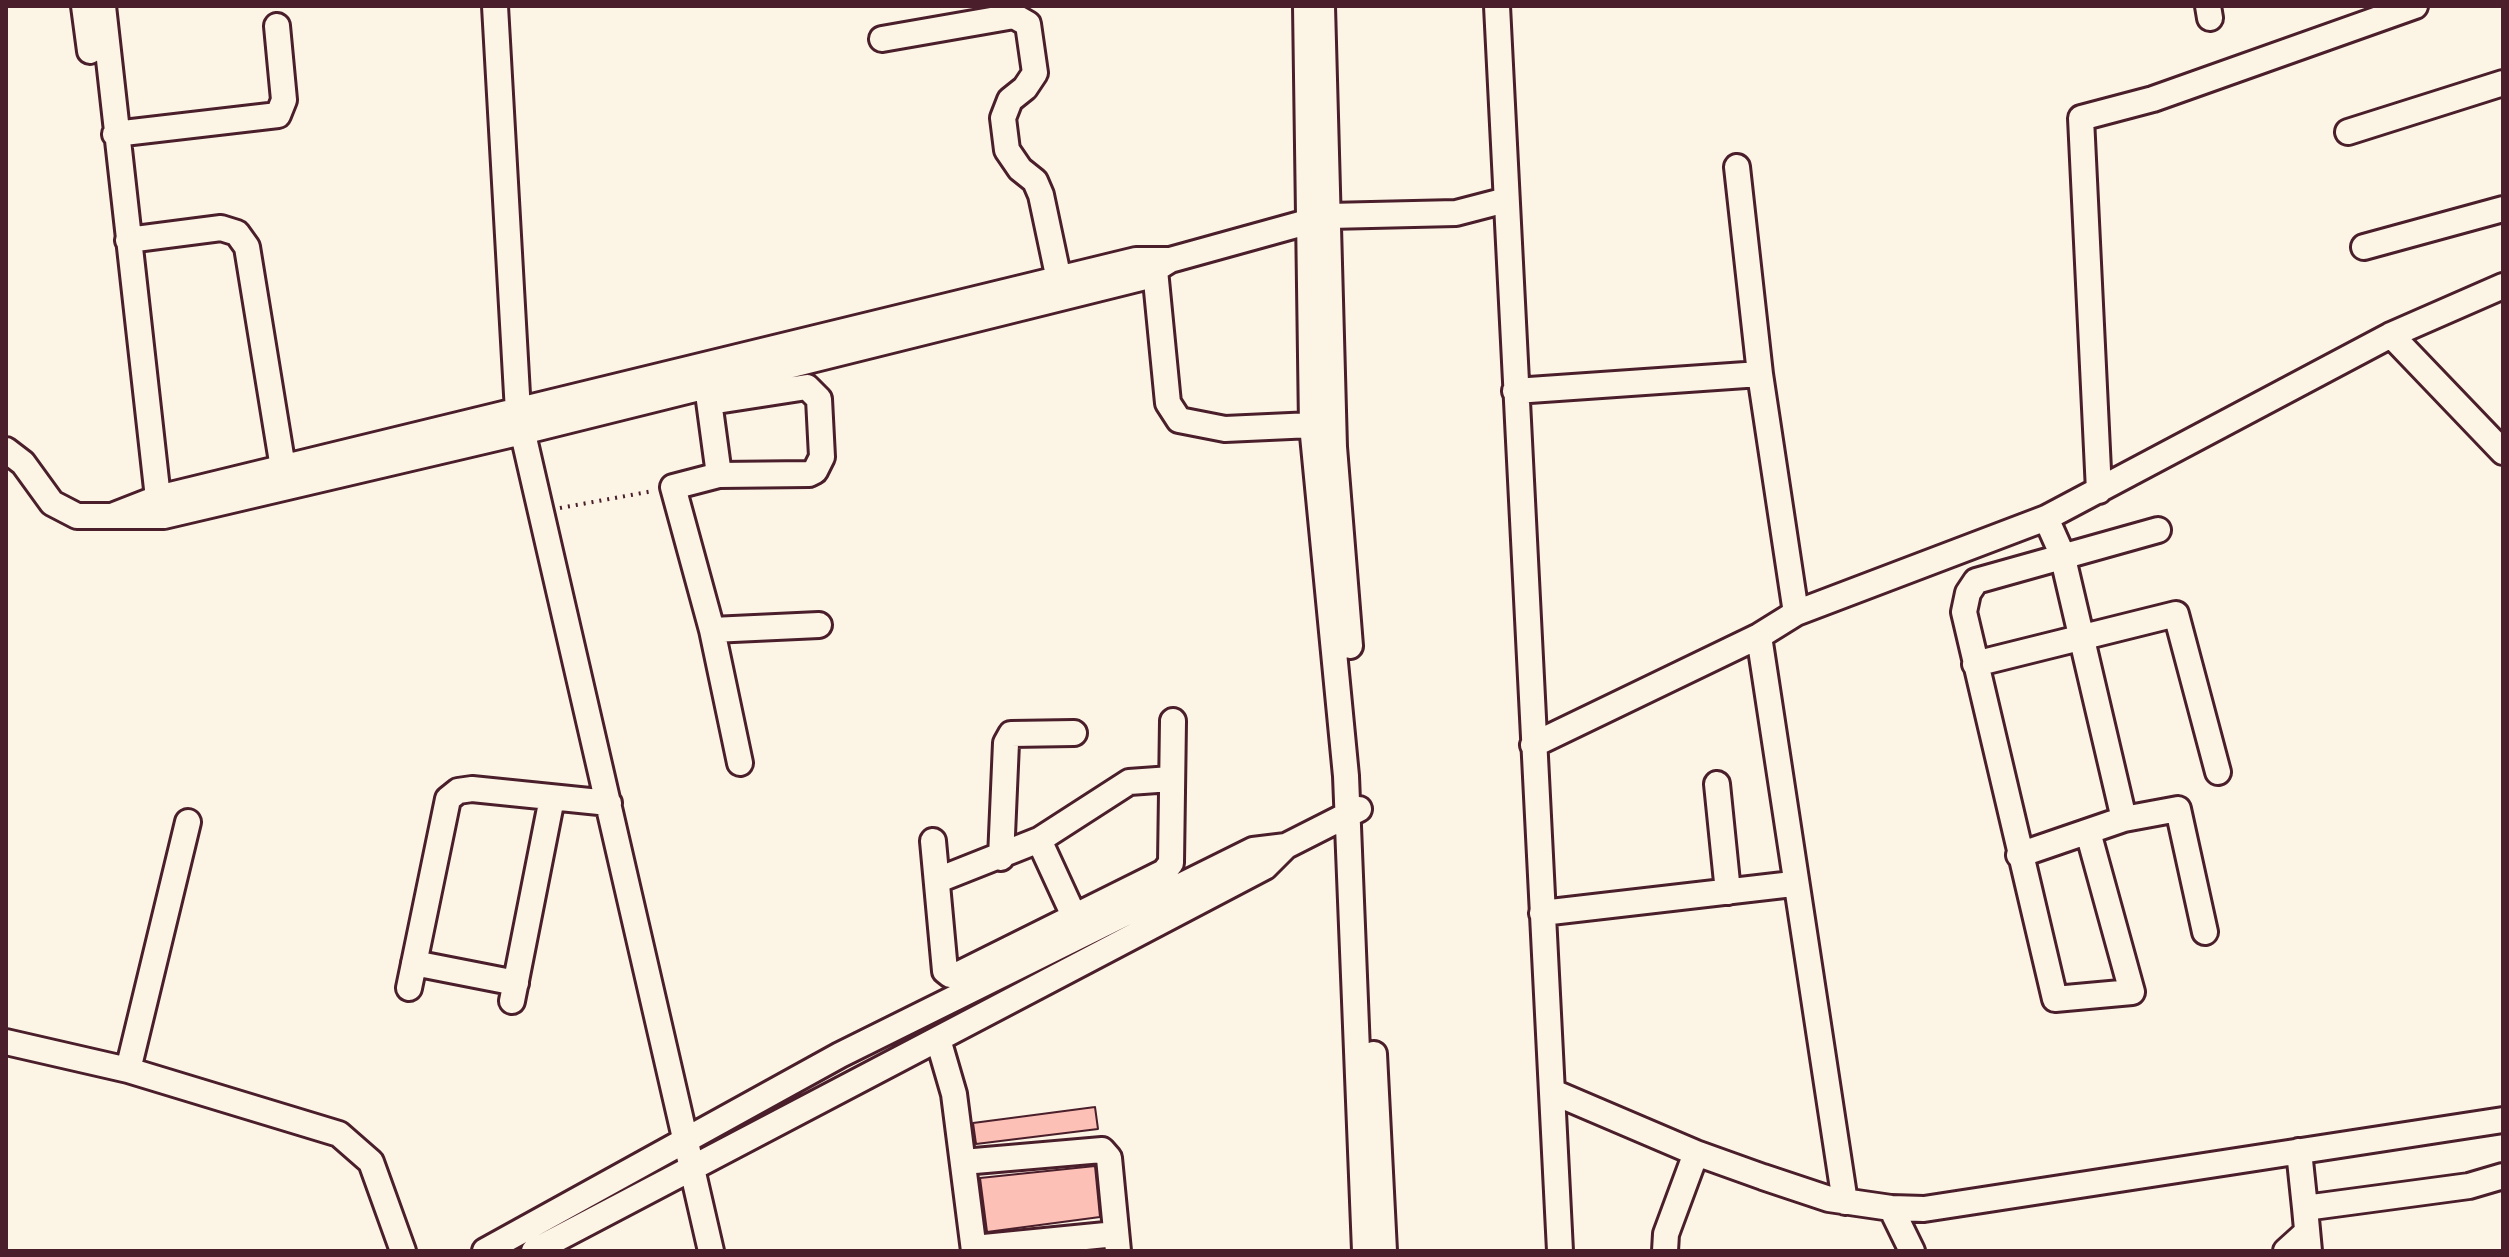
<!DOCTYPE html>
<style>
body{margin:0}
#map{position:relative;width:2509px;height:1257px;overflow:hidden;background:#fcf5e5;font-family:"Balsamiq Sans",sans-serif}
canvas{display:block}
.frame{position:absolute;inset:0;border:8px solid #4a1f2b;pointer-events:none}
</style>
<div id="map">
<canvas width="2509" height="1257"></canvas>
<div class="frame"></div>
</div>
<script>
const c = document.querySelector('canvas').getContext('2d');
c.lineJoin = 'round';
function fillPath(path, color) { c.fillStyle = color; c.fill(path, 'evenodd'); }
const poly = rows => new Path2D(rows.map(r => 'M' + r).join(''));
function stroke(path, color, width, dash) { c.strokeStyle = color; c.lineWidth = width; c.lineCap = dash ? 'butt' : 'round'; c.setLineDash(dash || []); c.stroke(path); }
const building = poly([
 [1095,1107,1098,1129,976,1144,973,1123,1095,1107],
 [1095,1166,1100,1217,987,1232,980,1178,1095,1166]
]);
const path = poly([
 [560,508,653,491]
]);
const minor = poly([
 [84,6,90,51],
 [103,6,158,498],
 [495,6,518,412,711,1251],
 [1306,6,1312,425,1346,776,1365,1251],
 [1322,6,1334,447,1350,646],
 [1497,6,1560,1251],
 [2208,6,2210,18],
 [882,39,1014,16,1028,24,1035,73,1025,88,1010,100,1003,118,1007,150,1020,169,1035,181,1041,195,1059,280],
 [2348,132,2503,83],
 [115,134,278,115,284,100,277,26],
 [1737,167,1760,374,1796,613],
 [128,240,221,228,237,233,247,247,283,468],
 [2364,247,2503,209],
 [1155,270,1168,403,1179,420,1225,429,1312,425],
 [2391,335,2503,452],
 [707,386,719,475],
 [1515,391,1760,374],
 [710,402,807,387,819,399,822,457,815,471,809,474,719,475,673,487,712,630,740,763],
 [6,450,23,463,52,503,77,516,164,516,522,432,1141,278,1170,260],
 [2099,491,2081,118,2153,99,2415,6],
 [112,516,158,498,1136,260,1170,260,1329,216,1456,213,1506,200],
 [2046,518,2062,554,2124,819],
 [712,630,819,625],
 [1759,636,1845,1202],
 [1975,664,2176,614,2218,772],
 [1533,745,1759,636,1796,613,2046,518,2391,335,2503,286],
 [1717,784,1728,892],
 [2088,832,2132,992,2055,999,1964,612,1968,593,1976,581,2158,530],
 [1039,840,1080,929],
 [933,841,945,971,950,975,961,973,1164,872,1171,863,1173,721],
 [2019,855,2124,819,2178,809,2205,932],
 [1001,858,1006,743,1011,734,1074,733],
 [938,880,1039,840,1129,782,1171,779],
 [1542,913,1784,885],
 [414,963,516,983],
 [409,988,448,799,458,791,472,789,609,803],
 [512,1001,552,798],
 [938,1039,954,1094,974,1251],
 [6,1042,128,1070,339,1134,371,1162,403,1251],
 [1374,1054,1384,1251],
 [128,1070,188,822],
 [1553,1092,1696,1153,1763,1177,1829,1199,1891,1208,1924,1209,2503,1120],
 [2299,1151,2305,1208],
 [963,1162,1102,1150,1109,1158,1118,1251],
 [1891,1208,1912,1251],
 [974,1248,1116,1234],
 [485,1251,840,1055,1253,850,1286,846],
 [534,1251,1265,867,1286,846,1359,809],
 [1665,1251,1666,1234,1696,1153],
 [2286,1251,2307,1232],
 [2309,1251,2305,1208,2469,1186,2503,1176]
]);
fillPath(building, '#fcc0b6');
stroke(building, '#4a1f2b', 2);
stroke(minor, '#4a1f2b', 30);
stroke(path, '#4a1f2b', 4, [2, 6]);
stroke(minor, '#fcf5e5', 24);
</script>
